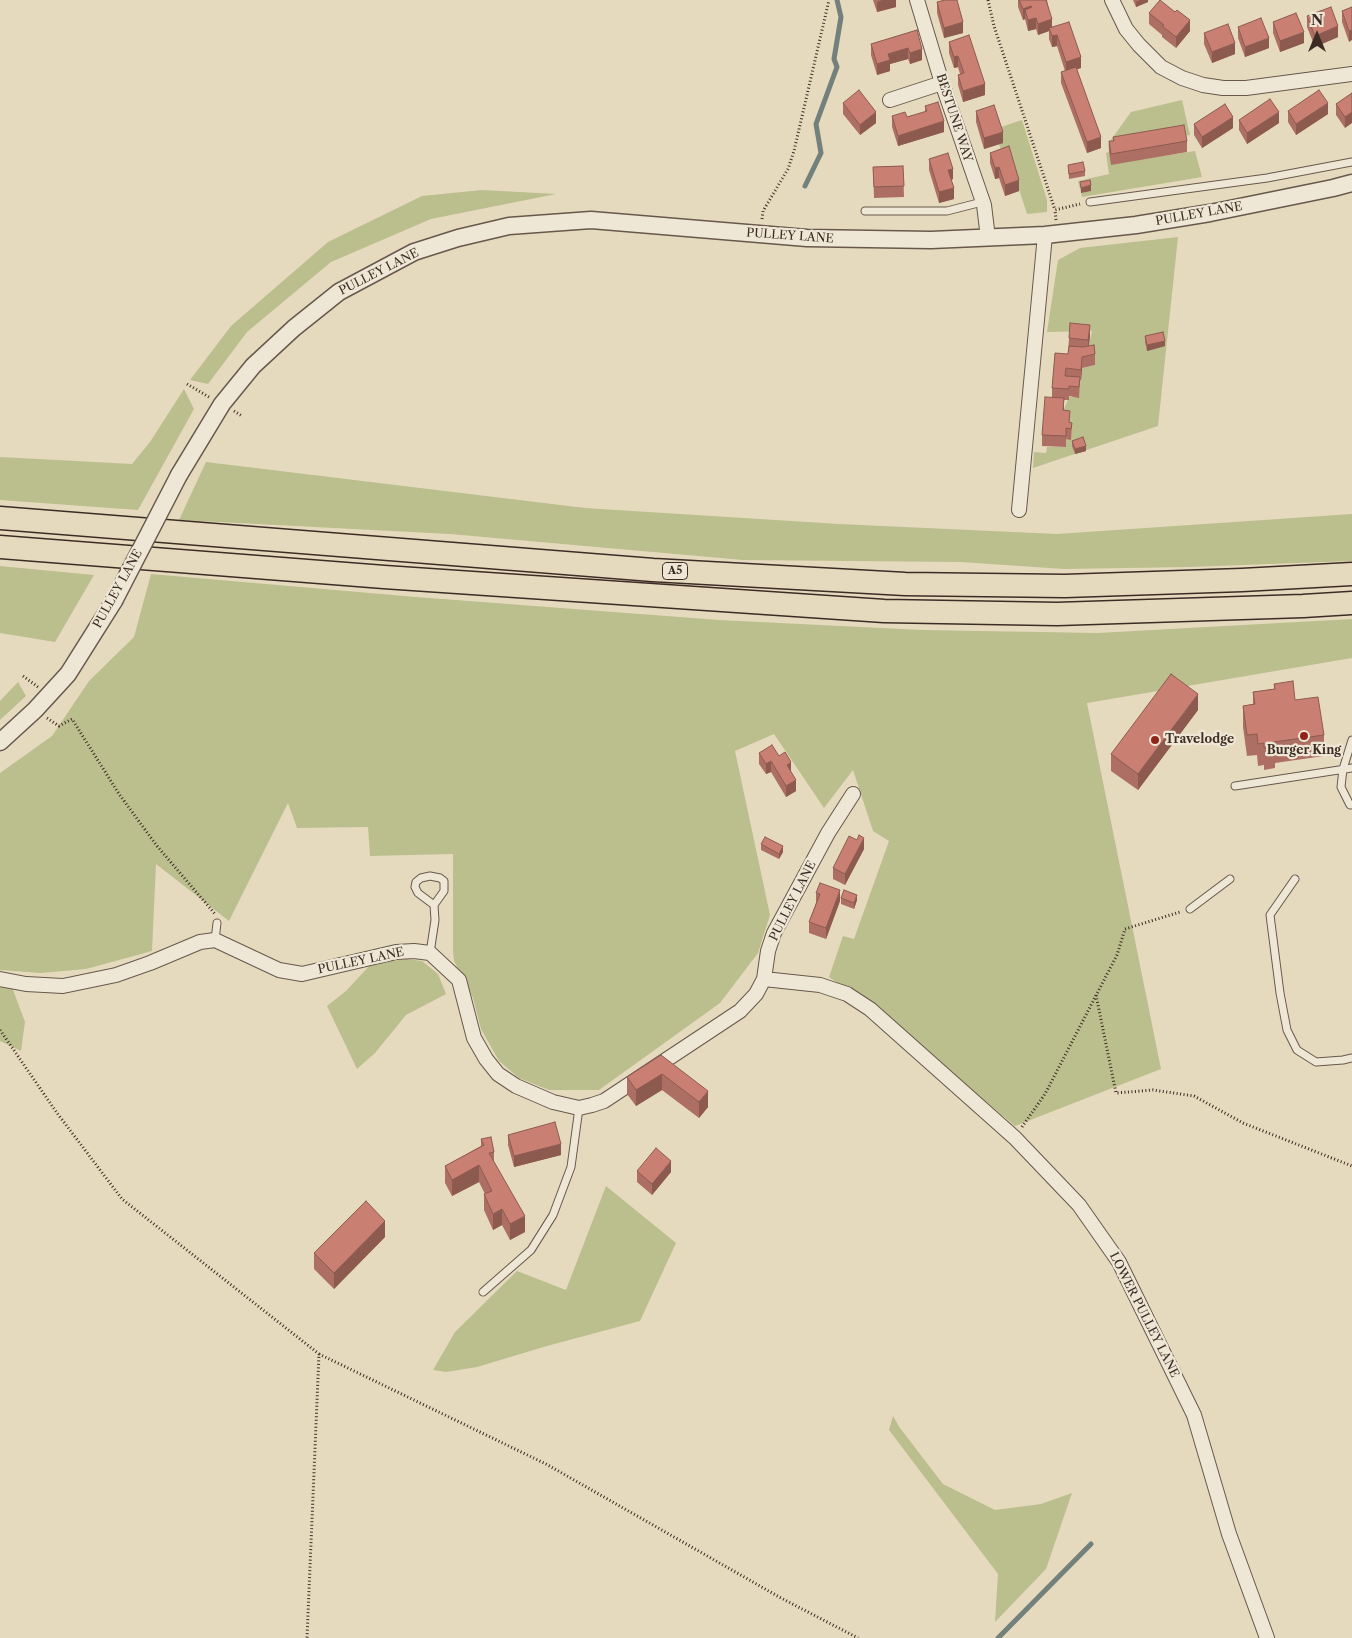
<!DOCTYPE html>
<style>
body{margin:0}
#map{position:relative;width:1352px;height:1638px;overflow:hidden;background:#e6dabe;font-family:"Libre Caslon Text",serif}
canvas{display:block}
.north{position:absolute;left:1292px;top:10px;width:50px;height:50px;-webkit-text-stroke:4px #efe7d5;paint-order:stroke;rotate:0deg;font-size:14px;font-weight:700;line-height:20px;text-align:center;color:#3d2c25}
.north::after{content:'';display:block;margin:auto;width:18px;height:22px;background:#3d2c25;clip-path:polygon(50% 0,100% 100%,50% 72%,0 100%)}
</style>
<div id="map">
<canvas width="1352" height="1638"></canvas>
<div class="north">N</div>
</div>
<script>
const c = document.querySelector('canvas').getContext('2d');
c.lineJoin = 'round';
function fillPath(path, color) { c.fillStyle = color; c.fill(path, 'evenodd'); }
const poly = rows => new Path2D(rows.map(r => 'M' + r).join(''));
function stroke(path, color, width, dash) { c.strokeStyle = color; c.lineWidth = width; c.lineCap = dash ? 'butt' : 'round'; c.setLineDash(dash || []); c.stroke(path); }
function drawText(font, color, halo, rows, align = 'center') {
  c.font = font + ' "Libre Caslon Text",serif'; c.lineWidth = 4.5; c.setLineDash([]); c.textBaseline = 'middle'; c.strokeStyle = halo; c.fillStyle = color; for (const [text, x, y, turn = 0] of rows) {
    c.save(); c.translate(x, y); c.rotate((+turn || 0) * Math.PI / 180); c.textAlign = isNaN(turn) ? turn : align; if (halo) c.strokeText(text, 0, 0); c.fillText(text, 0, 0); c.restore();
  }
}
const green = poly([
 [1182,100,1190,135,1166,139,1111,164,1195,151,1202,177,1082,197,1078,181,1109,174,1106,153,1109,152,1108,144,1131,112],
 [1022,120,1047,200,1047,212,1027,214,1009,158,1004,159,999,144,998,128],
 [482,190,556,194,431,219,331,262,247,332,208,384,190,380,231,326,328,242,422,196],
 [1178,237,1158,426,1033,468,1034,452,1046,453,1047,447,1066,447,1066,439,1071,439,1063,421,1064,409,1069,397,1079,397,1065,387,1082,368,1095,365,1088,350,1092,331,1047,332,1058,260,1080,248],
 [184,389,194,409,138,510,0,500,0,457,132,464,150,442],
 [206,462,585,508,839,524,1057,534,1352,514,1352,561,1189,567,1064,569,961,562,743,560,450,534,179,520],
 [0,566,94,575,55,642,0,633],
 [151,574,416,597,719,620,922,630,1098,633,1352,619,1352,658,1087,703,1161,1069,1015,1126,881,1013,829,977,843,936,854,939,889,841,873,831,853,770,824,808,774,734,735,751,770,915,758,953,720,1003,599,1090,549,1090,519,1078,499,1061,481,1029,473,998,454,961,453,951,453,854,370,856,368,827,297,828,288,803,229,921,156,864,152,951,86,969,41,973,0,970,0,773,52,736,89,681,134,637],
 [18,682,26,696,0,720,0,701],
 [407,959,422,961,438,974,446,994,406,1015,375,1053,357,1069,327,1006,346,991,372,963],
 [0,986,12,987,25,1022,21,1051,0,1041],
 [606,1186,676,1243,640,1321,547,1346,477,1367,446,1372,433,1370,455,1332,517,1271,566,1290],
 [893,1416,900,1428,943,1484,995,1510,1041,1504,1072,1493,1046,1569,995,1622,998,1574,889,1430]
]);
const stream = poly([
 [805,186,821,153,816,124,837,67,834,59,841,17,837,0],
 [998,1638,1091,1544]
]);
const path = poly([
 [988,0,994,26,1055,210],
 [762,219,763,211,788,169,794,151,829,0],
 [1056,220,1055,210,1080,204],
 [187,384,209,397],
 [234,411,242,416],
 [23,676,38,687],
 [47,718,59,726,72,719,119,794,157,846,215,914],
 [1096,995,1116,1093,1153,1090,1194,1096,1243,1123,1352,1166],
 [0,1030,57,1113,122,1199,319,1354,307,1638],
 [1022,1127,1045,1094,1117,955,1125,929,1180,912],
 [319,1354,546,1464,781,1598,858,1638]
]);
const service = poly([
 [1090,202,1267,178,1352,162],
 [865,211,947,211,982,202],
 [1352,740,1343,769,1341,787,1350,805,1352,805],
 [1235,786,1352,768],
 [1295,879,1270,915,1280,993,1287,1030,1297,1050,1316,1062,1343,1060,1352,1058],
 [1190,909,1230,879],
 [215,940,217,923],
 [430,953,435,920,434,905,418,893,415,887,416,882,421,878,430,876,440,878,444,881,444,891,434,905],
 [483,1292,531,1250,553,1215,571,1167,579,1108]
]);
const minor = poly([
 [917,0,942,83,984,205,988,238],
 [1112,0,1126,29,1139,45,1161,67,1182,78,1203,85,1223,88,1246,88,1352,74],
 [890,100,942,83],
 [1019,510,1045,235],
 [0,979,26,984,63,986,116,975,150,963,200,942,215,940,279,970,302,974,396,952,414,951,430,953,459,980,474,1038,486,1059,498,1074,516,1086,553,1102,579,1108,592,1105,604,1101,740,1011,756,994,764,979,768,951,774,933,828,833,853,794],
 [764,979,820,985,847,994,870,1009,1015,1138,1079,1205,1119,1262,1194,1415,1229,1534,1267,1638]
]);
const tertiary = poly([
 [179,475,222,404,253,366,294,328,339,292,414,252,458,238,509,226,591,220,807,238,931,240,1045,235,1136,225,1210,213,1333,188,1352,183],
 [0,742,35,710,68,674,114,601]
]);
const trunk = poly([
 [0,518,653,570,905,584,1065,586,1242,580,1352,574],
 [0,547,384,577,884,611,1057,614,1303,606,1352,603]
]);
const tertiaryBridge = poly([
 [114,601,179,475]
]);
const wall = poly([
 [873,0,896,0,896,7,877,12],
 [1018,0,1047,0,1052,27,1081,68,1077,69,1101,148,1087,153,1061,83,1061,72,1065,71,1057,46,1052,47,1049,39,1049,31,1038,35,1036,29,1028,31,1025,19,1023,20,1018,7],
 [1133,0,1148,0,1148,2,1136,7],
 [937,2,963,33,944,38,937,13],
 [1352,7,1349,42,1342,22,1342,11],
 [1149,13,1190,31,1176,48,1162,37,1162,35,1149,24],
 [1307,16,1338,37,1315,47,1307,27],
 [1273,22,1304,43,1280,52,1273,33],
 [1238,27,1269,48,1245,57,1238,38],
 [917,30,922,60,910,64,908,59,890,64,890,71,877,75,871,55,871,44],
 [1204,33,1235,54,1212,63,1204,44],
 [949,42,985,95,963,102,958,85,958,75,960,74,958,67,954,68,949,53],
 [1352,93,1345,128,1336,115,1336,104],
 [843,103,876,123,860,135,843,114],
 [925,106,944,132,898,146,892,127,892,116,907,117,925,112],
 [976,111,1003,143,984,149,976,122],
 [1288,111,1328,114,1296,135,1288,122],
 [1239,120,1279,123,1247,144,1239,130],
 [1194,124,1233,128,1202,148,1194,135],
 [1113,137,1187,141,1187,152,1111,165,1109,152,1109,141,1113,141],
 [990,153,1019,191,1005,196,999,178,995,179,990,163],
 [929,159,953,179,951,180,954,199,939,203,929,170],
 [1068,165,1085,171,1085,176,1069,179],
 [903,166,904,197,874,198,873,167],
 [1090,336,1089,346,1095,354,1095,365,1082,368,1081,380,1080,380,1079,398,1069,396,1069,400,1064,400,1064,410,1070,423,1072,423,1071,440,1066,439,1066,447,1042,446,1042,435,1052,397,1052,388,1068,354,1069,338],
 [1145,336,1165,346,1147,351,1145,342],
 [1072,441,1086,451,1075,454,1072,446],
 [1274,684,1295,700,1324,735,1324,756,1275,763,1275,768,1264,770,1264,765,1258,766,1257,755,1247,756,1243,727,1243,706,1253,704,1253,692,1274,689],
 [1198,710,1138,790,1111,771,1111,754],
 [759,753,779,756,796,791,786,797,771,772,766,774,759,764],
 [761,844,783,852,779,859,761,850],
 [864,849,845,885,833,879,833,868],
 [816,893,840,901,826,939,809,933,809,922,816,903],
 [841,898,857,900,854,909,841,904],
 [661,1055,708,1107,699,1118,662,1090,636,1106,627,1094,627,1077],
 [508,1135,561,1155,514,1167,508,1145],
 [481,1139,494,1152,494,1163,525,1232,510,1240,502,1225,493,1230,484,1210,484,1194,485,1194,479,1182,452,1196,445,1183,445,1166,481,1146],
 [637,1171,671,1172,652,1195,637,1182],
 [385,1237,334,1289,314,1269,314,1253]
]);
const shadedWall = poly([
 [882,0,896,0,896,7,877,12,877,2],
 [1140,0,1148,0,1148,2,1136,7,1136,2],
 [1031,6,1031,17,1025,10,1025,19,1023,20,1023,9],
 [1036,18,1036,29,1028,31,1028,20],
 [1052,19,1052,30,1049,28,1049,31,1038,35,1038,24],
 [1190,20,1190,31,1176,48,1176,37],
 [963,22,963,33,944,38,944,28],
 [1338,26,1338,37,1315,47,1315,36],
 [1352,30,1352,40,1349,42,1349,31],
 [1304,32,1304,43,1280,52,1280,41],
 [1057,35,1057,46,1052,47,1052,36],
 [1269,38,1269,48,1245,57,1245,47],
 [1235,43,1235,54,1212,63,1212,52],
 [908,48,908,59,890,64,890,71,877,75,877,64,888,54],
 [922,49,922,60,910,64,910,53],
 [958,56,958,67,954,68,954,57],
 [1081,57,1081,68,1066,73,1066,62],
 [985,84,985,95,963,102,963,91],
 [1328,103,1328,114,1296,135,1296,124],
 [876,112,876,123,860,135,860,125],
 [1279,112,1279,123,1247,144,1247,133],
 [1352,112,1352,123,1345,128,1345,117],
 [1233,117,1233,128,1202,148,1202,137],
 [944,121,944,132,898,146,898,136],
 [1003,132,1003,143,984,149,984,138],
 [1101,137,1101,148,1087,153,1087,142],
 [999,167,999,178,995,179,995,168],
 [953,169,953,179,948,181,948,170],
 [1019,180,1019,191,1005,196,1005,185],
 [1091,185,1091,191,1081,193,1081,188],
 [954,188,954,199,939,203,939,192],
 [1090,325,1090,336,1088,351,1088,340],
 [1165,341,1165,346,1147,351,1147,345],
 [1082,357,1082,368,1081,380,1081,370],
 [1086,446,1086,451,1075,454,1075,449],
 [1198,694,1198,710,1138,790,1138,774],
 [771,761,771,772,766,774,766,764],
 [791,762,791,773,787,765],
 [796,780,796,791,786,797,786,786],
 [864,838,864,849,845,885,845,874],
 [783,846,783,852,779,859,779,854],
 [840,890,840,901,826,939,826,928],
 [857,895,857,900,854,909,854,903],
 [662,1074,662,1090,636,1106,636,1090],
 [708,1091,708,1107,699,1118,699,1102],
 [561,1144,561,1155,514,1167,514,1156],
 [671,1161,671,1172,652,1195,652,1184],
 [479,1165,479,1182,452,1196,452,1180],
 [502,1209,502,1225,493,1230,493,1214],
 [525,1216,525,1232,510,1240,510,1224],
 [385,1221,385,1237,334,1289,334,1273]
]);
const building = poly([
 [945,0,957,0,963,22,944,28,937,2,945,0],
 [1019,0,1046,0,1052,19,1038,24,1036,18,1028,20,1025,10,1032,7,1031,6,1023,9,1019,0],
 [1160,0,1175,12,1177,10,1190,20,1176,37,1162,26,1164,25,1149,13,1160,0],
 [1331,7,1338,26,1315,36,1307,16,1331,7],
 [1352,7,1352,30,1349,31,1342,11,1352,7],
 [1296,13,1304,32,1280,41,1273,22,1296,13],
 [1261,18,1269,38,1245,47,1238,27,1261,18],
 [1069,22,1081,57,1066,62,1057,35,1052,36,1049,28,1069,22],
 [1228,24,1235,43,1212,52,1204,33,1228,24],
 [917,30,922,49,910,53,908,48,888,54,890,60,877,64,871,44,917,30],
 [969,35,985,84,963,91,958,75,964,73,958,56,954,57,949,42,969,35],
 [1076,67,1101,137,1087,142,1061,72,1076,67],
 [859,90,876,112,860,125,843,103,859,90],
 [1319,90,1328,103,1296,124,1288,111,1319,90],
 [1352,93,1352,112,1345,117,1336,104,1352,93],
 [1270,99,1279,112,1247,133,1239,120,1270,99],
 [938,102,944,121,898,136,892,116,905,112,907,117,927,111,925,106,938,102],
 [1225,104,1233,117,1202,137,1194,124,1225,104],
 [994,105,1003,132,984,138,976,111,994,105],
 [1184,125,1187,141,1111,154,1109,141,1114,141,1113,137,1184,125],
 [1009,146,1019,180,1005,185,999,167,995,168,990,153,1009,146],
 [948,153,953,169,948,170,954,188,939,192,929,159,948,153],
 [1083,162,1085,171,1069,174,1068,165,1083,162],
 [903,166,904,186,874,187,873,167,903,166],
 [1090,180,1091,185,1081,188,1080,182,1090,180],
 [1070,323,1090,325,1088,340,1069,338,1070,323],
 [1163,332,1165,341,1147,345,1145,336,1163,332],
 [1094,345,1095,354,1082,357,1081,370,1066,368,1065,376,1080,377,1079,387,1069,386,1069,389,1052,388,1055,353,1068,354,1069,346,1083,347,1094,345],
 [1045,397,1064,398,1063,410,1070,411,1069,422,1072,423,1071,429,1066,428,1066,436,1042,435,1045,397],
 [1083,437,1086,446,1075,449,1072,441,1083,437],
 [1171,674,1198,694,1138,774,1111,754,1171,674],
 [1293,681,1295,700,1318,697,1324,735,1274,742,1275,747,1264,748,1264,743,1258,744,1257,734,1247,735,1243,706,1255,704,1253,692,1275,689,1274,684,1293,681],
 [772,745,779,756,785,752,791,762,787,765,796,780,786,786,771,761,766,764,759,753,772,745],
 [859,835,864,838,845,874,833,868,849,836,857,840,859,835],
 [765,837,783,846,779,854,761,844,765,837],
 [820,883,840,890,826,928,809,922,820,894,816,893,820,883],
 [844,890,857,895,854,903,841,898,844,890],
 [661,1055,708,1091,699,1102,662,1074,636,1090,627,1077,661,1055],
 [555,1122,561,1144,514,1156,508,1135,555,1122],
 [491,1137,494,1152,489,1153,525,1216,510,1224,502,1209,493,1214,484,1194,492,1191,479,1165,452,1180,445,1166,484,1145,481,1139,491,1137],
 [656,1148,671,1161,652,1184,637,1171,656,1148],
 [366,1201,385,1221,334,1273,314,1253,366,1201]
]);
const markers = [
 [1304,736,5,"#8f2418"],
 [1155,740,5,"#8f2418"]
];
const shields = [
 [675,571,25]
];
const shieldNames = [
 ["A5",675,571]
];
const streetNames = [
 ["BESTUNE WAY",954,118,72],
 ["PULLEY LANE",1199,214,-10],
 ["PULLEY LANE",790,236,4],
 ["PULLEY LANE",379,272,-27],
 ["PULLEY LANE",118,589,-61],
 ["PULLEY LANE",793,901,-63],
 ["PULLEY LANE",361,961,-12],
 ["LOWER PULLEY LANE",1144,1315,63]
];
const poiNames = [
 ["Travelodge",1165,740],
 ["Burger King",1304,751,"center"]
];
fillPath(green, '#bbbe8d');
stroke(stream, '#73817c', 5);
stroke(service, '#67584b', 9);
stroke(minor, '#67584b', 16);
stroke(tertiary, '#67584b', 19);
stroke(trunk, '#3d2c25', 25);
stroke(path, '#3d2c25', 3, [1, 2.5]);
stroke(service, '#efe7d5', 7);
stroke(minor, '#efe7d5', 14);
stroke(tertiary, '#efe7d5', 16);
stroke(trunk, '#e6dabe', 22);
stroke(tertiaryBridge, '#67584b', 19, []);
stroke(tertiaryBridge, '#efe7d5', 16);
fillPath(wall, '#ad6e63');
fillPath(shadedWall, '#8d5a50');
fillPath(building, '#c98073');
stroke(building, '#8d5a50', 1);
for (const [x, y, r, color] of markers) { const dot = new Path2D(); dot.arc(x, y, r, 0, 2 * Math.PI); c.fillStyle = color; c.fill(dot); stroke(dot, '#efe7d5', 2); }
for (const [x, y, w] of shields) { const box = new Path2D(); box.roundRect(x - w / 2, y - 8.5, w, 17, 4); c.fillStyle = '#efe7d5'; c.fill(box); stroke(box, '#3d2c25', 1); }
drawText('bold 11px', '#3d2c25', null, shieldNames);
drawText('12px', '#3d2c25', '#efe7d5', streetNames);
drawText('bold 12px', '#3d2c25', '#efe7d5', poiNames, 'left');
</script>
